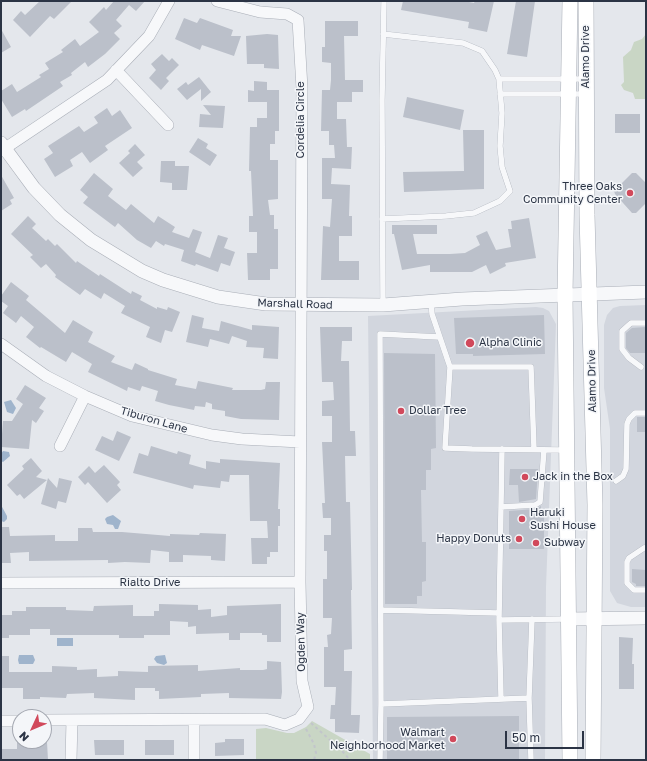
<!DOCTYPE html>
<style>
body{margin:0}
#map{position:relative;width:647px;height:761px;overflow:hidden;background:#e4e7ec;font-family:"Golos Text",sans-serif}
canvas{display:block}
.frame{position:absolute;inset:0;border:2px solid #2b3445;pointer-events:none}
.north{position:absolute;left:12px;top:709px;width:40px;height:40px;box-sizing:border-box;background:#f4f6f9;border:1px solid #a4a8b1;border-radius:50%;rotate:226deg;font-size:11px;font-weight:700;line-height:16px;text-align:center;color:#2b3445}
.north::after{content:'';display:block;margin:auto;width:14px;height:18px;background:#d1495b;clip-path:polygon(50% 0,100% 100%,50% 72%,0 100%)}
.scale{position:absolute;left:505px;top:731px;width:79px;height:18px;box-sizing:border-box;border:2px solid #2b3445;border-top:0;padding-left:5px;font-size:12px;line-height:14px;white-space:nowrap;color:#2b3445;-webkit-text-stroke:3px #f4f6f9;paint-order:stroke}
</style>
<div id="map">
<canvas width="647" height="761"></canvas>
<div class="frame"></div>
<div class="north">N</div>
<div class="scale">50 m</div>
</div>
<script>
const c = document.querySelector('canvas').getContext('2d');
c.lineJoin = 'round';
function fillPath(path, color) { c.fillStyle = color; c.fill(path, 'evenodd'); }
const poly = rows => new Path2D(rows.map(r => 'M' + r).join(''));
function stroke(path, color, width, dash) { c.strokeStyle = color; c.lineWidth = width; c.lineCap = dash ? 'butt' : 'round'; c.setLineDash(dash || []); c.stroke(path); }
function drawText(font, color, halo, rows, align = 'center') {
  c.font = font + ' "Golos Text",sans-serif'; c.lineWidth = 3; c.setLineDash([]); c.textBaseline = 'middle'; c.strokeStyle = halo; c.fillStyle = color; for (const [text, x, y, turn = 0] of rows) {
    c.save(); c.translate(x, y); c.rotate((+turn || 0) * Math.PI / 180); c.textAlign = isNaN(turn) ? turn : align; if (halo) c.strokeText(text, 0, 0); c.fillText(text, 0, 0); c.restore();
  }
}
const built = poly([
 [646,305,646,607,631,607,617,603,610,591,610,429,604,388,604,325,607,315,613,308,620,306],
 [536,307,543,308,549,311,556,324,546,587,545,760,373,760,368,316]
]);
const green = poly([
 [646,34,646,99,635,99,633,93,624,90,621,85,624,82,623,57,631,50,634,42,642,39],
 [312,721,370,754,370,760,256,760,256,729,266,728,287,733,294,733,306,727]
]);
const water = poly([
 [11,400,16,408,13,414,7,412,4,402],
 [3,451,9,452,10,456,3,462,1,461,1,454],
 [1,505,7,516,7,519,4,522,1,521],
 [113,515,121,521,118,529,115,529,113,525,107,524,105,519,107,517],
 [57,638,73,638,73,646,57,646],
 [19,655,33,655,35,660,33,664,19,664,18,660],
 [165,655,167,663,164,665,157,663,154,659,156,656]
]);
const building = poly([
 [40,1,72,1,54,19,50,16,30,37,13,20,21,11,25,15],
 [114,1,145,1,136,11,129,5,116,20,122,26,114,33,120,39,105,54,88,67,85,62,71,73,72,75,60,82,63,86,26,111,25,109,12,117,1,99,1,91,12,84,17,92,41,77,39,75,49,69,45,63,63,52,61,50,75,39,80,46,99,32,89,22,104,7,106,10],
 [403,1,464,1,474,3,475,1,494,1,487,32,468,28,469,22,401,10],
 [516,1,535,1,527,57,507,54],
 [184,18,197,23,200,18,233,30,231,36,241,36,234,56,202,45,200,50,175,39],
 [325,21,358,21,358,36,344,36,345,80,363,80,363,92,352,92,352,102,337,102,337,119,346,119,347,147,352,147,351,169,332,168,331,184,350,185,349,216,352,216,352,236,339,236,339,261,359,261,359,280,321,280,323,226,330,227,332,199,322,199,322,158,335,158,334,145,329,145,329,131,321,131,322,90,330,90,331,80,331,63,322,62,322,47,325,47],
 [1,29,11,47,1,53],
 [267,34,278,35,279,69,264,68,264,64,247,64,246,36],
 [162,54,169,61,172,58,179,65,166,78,169,81,161,90,149,78,156,70,151,64],
 [199,77,211,92,201,101,201,89,187,100,177,89,186,82,188,85],
 [254,81,267,82,267,90,279,90,279,131,275,131,275,144,270,144,270,160,278,160,278,199,268,200,270,215,274,215,274,229,278,229,278,269,270,269,270,280,248,280,247,253,257,253,257,232,249,232,249,216,253,216,251,171,249,171,250,127,257,127,257,118,267,118,267,102,248,102,248,90,254,91],
 [407,97,464,110,460,130,403,117],
 [203,105,225,106,223,128,199,127,200,114,211,115],
 [107,108,112,116,120,110,132,128,105,146,108,150,90,163,82,152,70,160,73,166,55,177,44,159,53,153,48,146,79,126,84,132,98,123,94,117],
 [615,114,640,114,640,133,615,133],
 [463,130,484,130,484,189,404,192,403,172,464,171],
 [198,138,208,144,206,148,217,155,210,166,189,152],
 [135,144,145,155,137,162,143,168,133,177,119,163,130,153,128,151],
 [161,161,175,161,175,166,189,166,187,190,172,190,172,183,160,182],
 [94,173,113,189,108,196,126,210,131,204,154,223,158,216,175,227,172,232,189,238,193,229,202,232,195,252,210,258,218,235,228,238,224,248,235,252,230,266,221,263,218,272,196,264,195,266,181,261,184,250,165,244,164,246,156,241,151,248,137,240,118,223,115,227,83,203,88,197,80,190],
 [632,173,636,173,646,183,646,203,636,213,632,213,615,194,614,191],
 [1,175,14,198,10,200,12,204,1,211],
 [28,216,36,224,32,228,46,241,48,239,55,246,57,244,76,263,77,261,99,276,100,274,131,294,132,291,142,296,140,300,157,309,157,307,167,310,168,307,180,312,172,332,165,330,161,343,146,337,150,327,121,313,125,306,104,293,101,299,85,289,80,295,55,277,56,275,46,264,41,268,30,257,33,255,11,234],
 [529,218,536,258,505,263,506,266,490,274,486,265,472,272,430,272,430,265,402,270,394,234,392,234,392,225,437,225,437,234,413,234,417,254,450,254,465,253,480,245,476,236,487,231,496,250,511,247,508,229,512,229,511,221],
 [11,282,29,296,26,300,65,333,73,320,93,332,88,342,115,356,111,362,132,370,135,363,148,369,148,370,177,379,175,385,196,389,198,381,233,388,232,390,261,390,265,389,266,382,280,382,279,420,241,419,225,416,225,411,212,409,212,404,206,402,205,407,195,406,194,410,169,405,155,401,158,391,142,386,140,391,128,387,127,391,88,372,92,364,72,352,66,362,41,347,40,348,26,337,34,327,21,316,16,323,3,313,8,306,1,301,1,296],
 [192,315,204,318,202,328,219,331,221,321,252,330,252,325,279,327,278,359,263,358,264,348,246,347,247,341,232,336,229,344,210,339,208,347,186,342],
 [544,315,545,354,473,356,473,354,456,354,454,318],
 [320,327,352,327,352,341,342,341,341,361,349,361,350,431,355,431,356,456,345,456,346,502,350,502,352,590,351,590,352,649,344,650,344,671,352,671,351,715,360,715,359,733,335,732,335,719,330,719,331,705,335,705,336,687,324,687,324,647,328,647,327,635,331,634,332,618,323,618,323,579,327,579,327,551,324,551,324,535,331,535,331,518,323,518,322,503,325,503,322,442,332,442,332,416,322,416,322,401,334,400,333,382,322,382],
 [646,327,646,353,630,353,626,348,626,333,632,328],
 [384,353,435,354,436,448,431,449,431,470,426,470,426,490,421,490,422,542,426,542,426,581,422,582,422,596,417,596,417,604,385,604],
 [25,385,46,398,39,408,44,411,36,423,32,420,29,449,1,447,3,421,12,421,23,404,16,399],
 [637,417,646,417,646,432,637,432],
 [117,431,131,437,119,461,95,450,102,436,113,441],
 [151,446,177,454,178,451,191,455,189,464,206,469,206,461,220,463,220,459,280,463,278,509,280,509,280,526,278,526,278,552,270,552,270,557,267,557,267,564,252,564,251,538,268,538,267,521,250,521,249,475,230,475,229,482,221,481,220,488,194,485,193,489,133,473,139,453,148,456],
 [31,458,42,471,36,477,47,480,24,499,20,494,17,496,7,485,24,469,22,466],
 [104,465,120,482,117,485,121,490,107,503,88,482,85,485,78,477,89,466,95,473],
 [510,469,538,469,536,499,519,502,518,485,509,485],
 [48,478,57,488,59,478,72,481,66,503,58,501,56,509,41,504],
 [541,506,541,509,544,509,544,549,509,549,509,511,535,509],
 [1,527,9,527,10,536,55,535,55,541,78,541,78,528,92,528,93,532,122,532,170,536,170,534,199,535,200,533,226,534,225,561,211,560,211,556,183,555,183,562,169,562,169,552,151,550,150,563,125,562,108,563,108,560,29,561,29,552,10,553,11,563,1,563],
 [632,569,646,570,646,586,636,586,636,584,632,582],
 [159,604,198,605,198,610,211,609,211,617,227,615,227,606,281,604,281,642,267,642,267,635,262,635,262,633,240,633,240,640,229,640,229,633,196,634,196,626,188,627,188,622,170,621,170,635,144,635,144,638,119,638,119,635,50,635,50,629,30,629,30,635,9,635,9,638,1,638,1,615,12,615,12,611,26,611,26,607,66,607,66,610,93,611,94,606,133,605,133,616,154,616,154,611,159,611],
 [619,637,633,638,632,664,634,664,634,689,619,689],
 [1,656,9,656,9,672,52,672,52,666,77,667,77,670,97,669,97,677,118,676,118,671,148,672,148,666,198,665,198,671,240,668,240,670,263,670,267,669,267,661,281,662,282,692,281,699,229,698,229,693,201,694,201,697,159,699,159,691,155,691,155,688,135,688,135,700,94,698,94,693,67,694,66,698,40,697,40,699,23,699,23,688,1,688],
 [519,716,519,760,387,760,387,717],
 [225,739,244,739,244,755,215,756,215,743,225,742],
 [94,740,124,740,124,755,95,755],
 [145,740,174,740,174,755,145,755],
 [17,742,47,742,48,760,1,760,1,749,17,749]
]);
const path = poly([
 [311,723,343,752,350,760],
 [306,729,314,744,316,753,314,760]
]);
const service = poly([
 [499,79,586,79],
 [500,94,586,94],
 [382,219,446,216,474,213,500,201,510,191,502,167,500,146,502,113,499,79,495,70,482,51,463,43,383,34],
 [431,302,432,314,450,367],
 [383,305,382,100,384,1],
 [439,337,380,334,381,704,529,698,532,619],
 [641,367,629,358,622,349,622,331,631,323,646,323],
 [534,449,531,367,450,367,445,448,472,449,565,450],
 [616,481,623,476,626,469,627,424,629,419,635,413,646,413],
 [501,507,535,505,540,502,544,450],
 [644,548,629,558,627,562,627,583,634,590,646,590],
 [381,610,499,613],
 [499,620,502,449],
 [501,698,499,620,568,619],
 [529,698,531,760],
 [380,760,381,704]
]);
const minor = poly([
 [116,70,168,125],
 [1,151,107,80,149,36,169,1],
 [1,344,46,376,85,396,132,416,212,435,242,439,300,442],
 [60,446,85,396],
 [1,583,300,582],
 [44,720,265,719,285,725,299,719,308,707,302,681,300,582,302,88,298,20,287,14,260,12,217,1],
 [194,720,194,760],
 [1,721,20,721],
 [71,760,72,720]
]);
const tertiary = poly([
 [1,143,34,188,60,215,91,240,142,271,163,280,218,297,266,304,383,305,462,299,646,292],
 [569,619,646,618]
]);
const secondary = poly([
 [570,1,565,295,570,760],
 [586,1,587,215,595,505,593,760]
]);
const markers = [
 [630,193,4,"#d1495b"],
 [470,343,5,"#d1495b"],
 [401,411,4,"#d1495b"],
 [525,477,4,"#d1495b"],
 [522,519,4,"#d1495b"],
 [519,539,4,"#d1495b"],
 [536,543,4,"#d1495b"],
 [453,739,4,"#d1495b"]
];
const streetNames = [
 ["Alamo Drive",586,57,-90],
 ["Cordelia Circle",301,120,-90],
 ["Marshall Road",295,304,2],
 ["Alamo Drive",592,381,-91],
 ["Tiburon Lane",154,420,16],
 ["Rialto Drive",150,583],
 ["Ogden Way",301,642,-91]
];
const poiNames = [
 ["Three Oaks",622,187,"right"],
 ["Community Center",622,200,"right"],
 ["Alpha Clinic",479,343],
 ["Dollar Tree",409,411],
 ["Jack in the Box",533,477],
 ["Haruki",530,513],
 ["Sushi House",530,526],
 ["Happy Donuts",511,539,"right"],
 ["Subway",544,543],
 ["Walmart",445,733,"right"],
 ["Neighborhood Market",445,746,"right"]
];
fillPath(built, '#d2d6de');
fillPath(green, '#c9d6c5');
fillPath(water, '#9fb4cc');
fillPath(building, '#bbc0ca');
stroke(service, '#a9aeb7', 6);
stroke(minor, '#a9aeb7', 12);
stroke(tertiary, '#a9aeb7', 14);
stroke(secondary, '#a9aeb7', 16);
stroke(path, '#c2c5cb', 2, [3, 3]);
stroke(service, '#f7f8fa', 5.5);
stroke(minor, '#f7f8fa', 11);
stroke(tertiary, '#f7f8fa', 13);
stroke(secondary, '#fff', 15);
for (const [x, y, r, color] of markers) { const dot = new Path2D(); dot.arc(x, y, r, 0, 2 * Math.PI); c.fillStyle = color; c.fill(dot); stroke(dot, '#f4f6f9', 1.5); }
drawText('11px', '#2b3445', '#f4f6f9', streetNames);
drawText('11px', '#2b3445', '#f4f6f9', poiNames, 'left');
</script>
